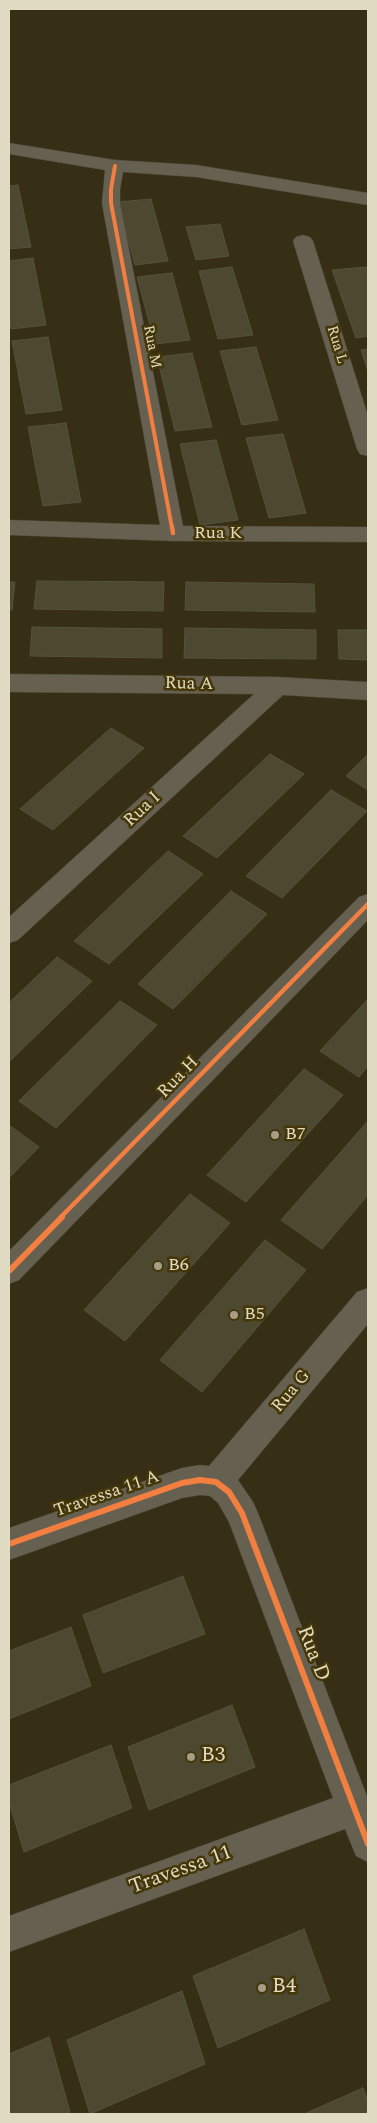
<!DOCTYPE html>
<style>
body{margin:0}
#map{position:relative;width:377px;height:2123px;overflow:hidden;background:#362e15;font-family:Spectral,serif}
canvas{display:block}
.frame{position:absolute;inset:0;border:10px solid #e2dbc3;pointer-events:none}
</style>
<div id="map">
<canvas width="377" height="2123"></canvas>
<div class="frame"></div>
</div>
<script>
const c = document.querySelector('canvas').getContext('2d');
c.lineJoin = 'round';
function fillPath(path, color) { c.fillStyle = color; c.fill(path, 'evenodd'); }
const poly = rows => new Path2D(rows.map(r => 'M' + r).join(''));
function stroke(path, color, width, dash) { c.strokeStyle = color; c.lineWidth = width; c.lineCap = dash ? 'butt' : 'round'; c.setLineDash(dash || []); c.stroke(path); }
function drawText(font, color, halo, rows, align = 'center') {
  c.font = font + ' Spectral,serif'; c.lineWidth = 5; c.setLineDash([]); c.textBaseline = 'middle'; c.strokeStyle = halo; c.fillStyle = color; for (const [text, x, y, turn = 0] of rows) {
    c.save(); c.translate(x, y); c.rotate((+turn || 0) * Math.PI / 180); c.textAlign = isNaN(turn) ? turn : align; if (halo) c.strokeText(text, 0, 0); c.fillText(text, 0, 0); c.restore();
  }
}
const building = poly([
 [18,185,31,247,9,249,9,186,18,185],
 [151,199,168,261,135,265,118,202,151,199],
 [220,224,229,256,196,260,186,227,220,224],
 [33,258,46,325,11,329,9,317,9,261,33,258],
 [232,267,253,335,218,339,199,271,232,267],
 [366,267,368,273,368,336,356,338,332,270,366,267],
 [172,273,190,340,155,344,137,277,172,273],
 [48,337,62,410,26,414,12,341,48,337],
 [256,347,278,420,242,425,220,351,256,347],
 [368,349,368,371,361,350,368,349],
 [192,353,212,427,175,431,157,357,192,353],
 [66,423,81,502,43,506,28,427,66,423],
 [283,434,306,513,269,518,246,438,283,434],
 [216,440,238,520,200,525,180,444,216,440],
 [37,581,164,582,163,611,34,609,37,581],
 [9,582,15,582,12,610,9,610,9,582],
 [186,582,314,584,315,612,185,610,186,582],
 [32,627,162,629,162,658,30,656,32,627],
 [185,628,316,630,316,659,184,658,185,628],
 [338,630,368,630,368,660,339,659,338,630],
 [111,728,144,748,53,830,20,809,111,728],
 [270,754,304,774,217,858,183,836,270,754],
 [368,754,368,790,346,776,368,754],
 [331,790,367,811,282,898,246,876,331,790],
 [168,851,203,874,109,964,74,941,168,851],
 [231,891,267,914,173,1009,138,984,231,891],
 [57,957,92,981,9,1062,9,1003,57,957],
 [368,999,368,1066,359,1077,320,1051,368,999],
 [120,1001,157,1025,56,1128,19,1101,120,1001],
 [304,1069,343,1095,246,1202,207,1175,304,1069],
 [368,1121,368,1195,322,1249,281,1220,368,1121],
 [9,1125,39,1147,9,1178,9,1125],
 [190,1194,230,1223,125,1341,84,1310,190,1194],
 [265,1240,306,1270,202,1392,160,1360,265,1240],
 [183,1576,205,1634,103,1673,83,1615,183,1576],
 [71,1627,91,1686,9,1719,9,1651,71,1627],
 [232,1705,255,1767,149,1810,128,1747,232,1705],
 [111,1745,132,1808,24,1852,9,1802,9,1785,111,1745],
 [304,1929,330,2000,218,2048,193,1976,304,1929],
 [182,1991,205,2064,90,2114,67,2040,182,1991],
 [49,2037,70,2112,66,2114,9,2114,9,2054,49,2037],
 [363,2088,368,2101,368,2114,304,2114,363,2088]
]);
const minor = poly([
 [9,143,115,160,196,165,368,193,368,205,196,177,123,172,120,189,120,203,183,526,368,527,368,542,173,541,9,535,9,520,160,525,102,203,105,170,9,154,9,143],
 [303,235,310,237,313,241,368,416,368,456,360,454,357,449,293,241,296,237,303,235],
 [9,674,278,677,368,682,368,700,283,695,18,940,9,943,9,917,254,694,9,692,9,674],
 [368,894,368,920,19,1280,9,1284,9,1251,359,897,368,894],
 [368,1288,368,1324,238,1480,253,1502,258,1513,368,1799,368,1862,356,1856,345,1829,9,1952,9,1916,333,1798,229,1522,218,1503,210,1496,200,1495,182,1498,9,1560,9,1528,182,1468,200,1465,209,1466,357,1292,368,1288]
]);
const cyclewayFar2 = poly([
 [115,166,111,189,111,203,172,528]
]);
const cyclewayFar1 = poly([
 [172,527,173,533],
 [60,1218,368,904]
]);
const cycleway = poly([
 [9,1271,62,1217],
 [9,1544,182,1483,200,1480,216,1482,229,1492,242,1513,368,1844]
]);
const markers = [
 [275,1135,5,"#a69e86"],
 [158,1266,5,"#a69e86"],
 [234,1315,5,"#a69e86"],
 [191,1757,5,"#a69e86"],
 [262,1988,5,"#a69e86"]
];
const farStreetnames = [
 ["Rua L",336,345,73],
 ["Rua M",151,347,79]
];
const streetNames = [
 ["Rua K",218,534],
 ["Rua A",189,685,1],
 ["Rua I",143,810,-43],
 ["Rua H",179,1078,-46],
 ["Rua G",292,1392,-50],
 ["Travessa 11 A",107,1495,-19]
];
const poiNames = [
 ["B7",285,1135],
 ["B6",168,1266],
 ["B5",244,1315]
];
const nearStreetnames = [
 ["Rua D",312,1654,69],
 ["Travessa 11",181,1871,-20]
];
const nearPoinames = [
 ["B3",201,1757],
 ["B4",272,1988]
];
fillPath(building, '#4d4930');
stroke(building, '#55523e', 1);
stroke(minor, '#4c4735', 1);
fillPath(minor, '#666050');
stroke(cyclewayFar2, '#f27e40', 4);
stroke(cyclewayFar1, '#f27e40', 4.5);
stroke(cycleway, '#f27e40', 6);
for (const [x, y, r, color] of markers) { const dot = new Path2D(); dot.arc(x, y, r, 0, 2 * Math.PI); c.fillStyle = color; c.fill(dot); stroke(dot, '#443607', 2); }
drawText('15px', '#e2dbc3', '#443607', farStreetnames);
drawText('18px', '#e2dbc3', '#443607', streetNames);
drawText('18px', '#e2dbc3', '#443607', poiNames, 'left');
drawText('21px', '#e2dbc3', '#443607', nearStreetnames);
drawText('21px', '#e2dbc3', '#443607', nearPoinames, 'left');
</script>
